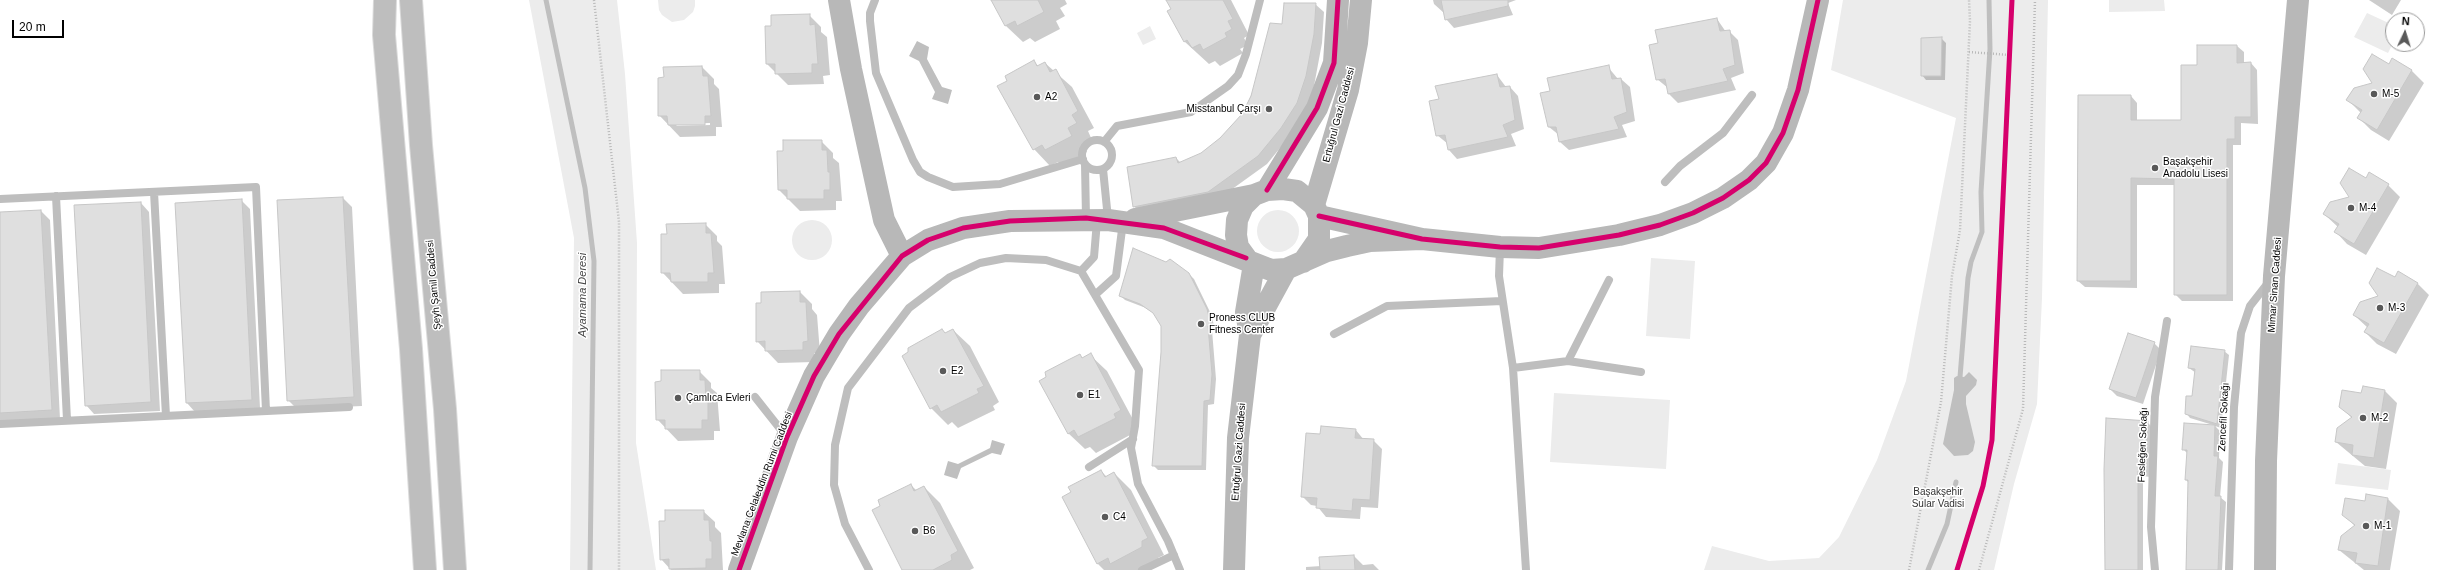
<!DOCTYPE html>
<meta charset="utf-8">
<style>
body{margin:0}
#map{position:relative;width:2437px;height:570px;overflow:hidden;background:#fff;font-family:Arial,sans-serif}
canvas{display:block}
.north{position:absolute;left:2385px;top:12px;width:40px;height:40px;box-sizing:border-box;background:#fff;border:1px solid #999;border-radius:50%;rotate:4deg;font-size:11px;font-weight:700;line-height:16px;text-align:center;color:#000}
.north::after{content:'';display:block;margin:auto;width:14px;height:18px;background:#595959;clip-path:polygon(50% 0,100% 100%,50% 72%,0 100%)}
.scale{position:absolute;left:12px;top:20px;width:52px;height:18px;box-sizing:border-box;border:2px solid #000;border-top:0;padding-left:5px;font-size:12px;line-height:14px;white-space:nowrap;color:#000;-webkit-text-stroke:3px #fff;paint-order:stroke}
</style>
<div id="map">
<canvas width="2437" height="570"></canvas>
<div class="north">N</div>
<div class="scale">20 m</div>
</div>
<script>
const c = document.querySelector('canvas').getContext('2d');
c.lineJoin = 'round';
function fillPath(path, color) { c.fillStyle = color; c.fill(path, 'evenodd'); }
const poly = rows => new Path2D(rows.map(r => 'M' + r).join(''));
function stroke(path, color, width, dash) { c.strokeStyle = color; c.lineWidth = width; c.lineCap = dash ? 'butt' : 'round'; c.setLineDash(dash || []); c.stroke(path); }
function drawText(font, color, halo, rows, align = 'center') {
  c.font = font + ' Arial,sans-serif'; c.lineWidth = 3; c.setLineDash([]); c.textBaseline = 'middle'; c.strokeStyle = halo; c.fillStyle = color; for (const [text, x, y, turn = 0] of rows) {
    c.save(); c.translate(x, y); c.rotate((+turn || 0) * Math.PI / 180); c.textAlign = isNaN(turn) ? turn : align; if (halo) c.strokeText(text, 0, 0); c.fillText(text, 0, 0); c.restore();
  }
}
const green = poly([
 [529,0,617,0,625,74,637,243,636,443,656,570,570,570,574,238],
 [658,0,695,0,695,6,693,12,684,20,672,22,662,15,659,10],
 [1843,0,2048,0,2042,298,2037,404,2014,484,1994,570,1704,570,1712,546,1769,561,1819,558,1839,537,1877,460,1906,381,1956,118,1831,70],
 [2109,0,2164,0,2165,11,2109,12],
 [2367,13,2393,25,2393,43,2388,53,2354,37],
 [1150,26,1156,39,1143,45,1137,33],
 '1257 231a21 21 0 1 1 42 0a21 21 0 1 1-42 0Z',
 '792 240a20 20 0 1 1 40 0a20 20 0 1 1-40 0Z',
 [1651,258,1695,261,1690,339,1646,336],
 [1554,393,1670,400,1666,469,1550,462],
 [2338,463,2391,470,2388,490,2335,484]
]);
const water = poly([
 [917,41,929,47,927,59,942,87,952,90,948,104,932,99,935,92,919,61,909,56],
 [1969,372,1977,380,1976,385,1966,396,1966,404,1975,442,1973,451,1968,455,1954,456,1943,444,1954,390,1954,378,1957,376,1964,377],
 [992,440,1005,444,1001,455,992,453,961,468,957,479,944,475,948,461,958,464,990,448]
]);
const shadow = poly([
 [992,0,1065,0,1067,4,1060,8,1065,16,1056,21,1060,29,1035,42,1030,38,1023,42,1006,26],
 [1174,0,1231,0,1249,35,1244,38,1248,45,1240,49,1243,53,1220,66,1215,61,1209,64,1185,42,1169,11,1172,9],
 [1433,0,1516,0,1508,3,1513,15,1454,28,1446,19,1444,13,1434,4],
 [2369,0,2401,0,2392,15],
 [1315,4,1324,12,1322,43,1314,86,1306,111,1289,137,1267,164,1217,200,1142,215,1134,206,1176,158,1181,163,1201,154,1221,139,1242,115,1283,25],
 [809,15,821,27,821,32,827,37,830,75,823,76,824,84,788,85,767,64,772,27],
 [1717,19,1726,32,1729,31,1738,40,1744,73,1731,78,1736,90,1678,103,1669,94,1668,88,1657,79,1660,44],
 [1941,38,1946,43,1945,80,1926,80,1922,75],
 [2198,46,2237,46,2244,52,2244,64,2251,63,2257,70,2258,124,2241,123,2241,145,2233,145,2233,301,2182,301,2175,294,2175,185,2137,185,2137,288,2085,287,2078,281,2131,96,2137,103,2137,121,2182,121,2198,66],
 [2393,60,2412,71,2424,83,2389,141,2371,130,2359,118,2361,113,2348,100,2373,84],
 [1034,61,1038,66,1045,63,1072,87,1094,128,1088,131,1092,140,1083,145,1087,152,1062,166,1058,162,1050,166,1034,149,1009,81],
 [702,67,714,79,714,84,719,89,722,127,716,127,716,136,680,137,659,115],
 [710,123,710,125,677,126,675,124],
 [1608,67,1618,79,1621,79,1630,87,1635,121,1622,125,1627,137,1569,150,1560,142,1559,135,1549,127,1551,91],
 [1497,75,1506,87,1510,87,1518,96,1524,129,1511,134,1516,146,1457,159,1449,150,1448,144,1437,135,1440,100],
 [821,141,833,153,833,158,839,163,842,201,836,201,836,210,800,211,779,190],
 [2366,180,2388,185,2400,197,2366,255,2347,244,2336,232,2338,227,2324,214,2350,198],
 [343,198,352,207,362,406,297,409,288,400,278,201],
 [241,200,250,209,260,408,195,412,187,403],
 [141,203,149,212,160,411,94,414,86,405],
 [41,211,50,220,60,419,0,422,0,213],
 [705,224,717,236,717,241,722,246,725,284,719,284,719,293,683,294,662,272],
 [1189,274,1194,279,1211,314,1215,329,1212,330,1216,379,1214,404,1208,405,1206,470,1158,470,1153,465,1162,352,1162,326,1155,314,1146,308,1125,300,1120,295],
 [2395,279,2417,283,2429,295,2396,354,2377,344,2365,332,2368,328,2354,315,2379,297],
 [800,292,812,304,812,309,817,315,820,353,814,353,814,362,778,363,757,341,762,304],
 [942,330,946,334,953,330,970,346,999,402,993,406,995,410,958,428,952,422,948,425,931,408],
 [2154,343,2161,350,2143,404,2117,396,2110,389],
 [2224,351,2229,355,2221,428,2215,426,2220,431,2219,458,2223,462,2220,497,2226,502,2222,570,2187,570,2186,553,2189,483,2186,480,2188,454,2183,449,2213,425,2190,418,2186,413,2193,397,2196,373,2189,368],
 [1080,355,1083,359,1090,355,1107,371,1137,427,1130,431,1132,434,1096,453,1090,447,1085,449,1068,433],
 [699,371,711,383,711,388,717,393,720,431,714,431,714,440,678,441,657,419],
 [2385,391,2397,403,2386,469,2365,466,2336,442,2352,418,2340,406,2362,394],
 [2147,422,2153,428,2150,477,2143,476,2143,570,2105,570],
 [1355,429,1364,440,1373,440,1382,449,1378,508,1361,507,1360,519,1326,517,1317,506,1311,505,1302,496],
 [1101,471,1107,477,1114,473,1131,490,1164,555,1158,558,1158,564,1146,570,1104,570,1097,563,1072,493],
 [911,485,917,491,924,487,940,503,974,568,970,570,904,570,882,506],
 [2367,495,2388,499,2400,511,2390,570,2364,570,2339,550,2355,526,2343,514,2366,502],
 [703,511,715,522,715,527,721,533,723,570,671,570,661,559,666,522],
 [1354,556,1363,565,1373,564,1379,570,1306,570,1306,567,1321,566]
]);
const stream = poly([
 [546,0,585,188,594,261,590,570],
 [1960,377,1968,278,1971,262,1982,232,1981,192,1990,49,1989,0],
 [1928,570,1947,524,1956,482]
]);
const building = poly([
 [991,0,1038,0,1044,12,1017,26,1015,21,1005,26,991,0],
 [1166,0,1223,0,1233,19,1228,21,1232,29,1225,33,1227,37,1203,50,1200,44,1192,48,1187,40,1184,42,1167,11,1171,9,1166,0],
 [1441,0,1508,0,1508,6,1445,20,1441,0],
 [1284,3,1316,3,1314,34,1306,76,1297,103,1281,128,1258,156,1208,192,1133,207,1127,167,1176,157,1178,163,1201,153,1220,138,1242,114,1251,96,1270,23,1282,24,1284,3],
 [810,14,810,25,815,24,818,64,812,64,812,73,775,74,775,64,766,64,765,26,771,26,771,15,810,14],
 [1717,18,1720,31,1730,30,1735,65,1723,69,1728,81,1668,94,1665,79,1656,80,1649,45,1658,43,1655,30,1717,18],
 [1942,37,1941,76,1921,76,1921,38,1942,37],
 [2197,45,2237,45,2237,63,2251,62,2251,117,2235,117,2235,139,2227,139,2227,295,2174,295,2174,179,2131,178,2131,281,2077,281,2078,95,2131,95,2131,120,2181,120,2181,65,2197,65,2197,45],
 [2372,54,2389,64,2392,58,2412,70,2377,130,2357,118,2362,110,2346,100,2354,88,2372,83,2363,69,2372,54],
 [1034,60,1037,66,1045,62,1050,72,1056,69,1078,111,1072,115,1077,123,1068,128,1072,136,1045,150,1042,145,1033,150,997,86,1007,81,1005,76,1034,60],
 [1609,65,1612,79,1621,78,1627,112,1614,117,1619,129,1559,142,1556,127,1548,127,1540,93,1550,91,1547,78,1609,65],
 [702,66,703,76,708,76,711,116,705,116,705,125,668,125,667,116,658,116,658,78,664,77,663,67,702,66],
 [1497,74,1500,87,1510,86,1515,120,1503,125,1508,137,1448,150,1445,135,1436,136,1429,101,1439,99,1435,86,1497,74],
 [783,140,822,140,822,150,827,150,828,172,830,172,830,190,824,190,824,199,787,199,787,190,778,190,777,151,783,151,783,140],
 [2349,168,2366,178,2369,172,2389,184,2354,244,2334,232,2339,224,2323,214,2330,202,2349,197,2340,183,2349,168],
 [343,197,354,397,287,401,277,200,343,197],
 [242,199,252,400,186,403,175,203,242,199],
 [141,202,151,402,85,406,74,205,141,202],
 [41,210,52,410,0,413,0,212,41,210],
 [706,223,706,233,711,233,714,273,708,273,708,282,671,282,670,273,661,273,661,234,667,234,666,224,706,223],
 [1133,248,1166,262,1170,259,1189,273,1207,309,1211,325,1208,326,1212,374,1210,400,1204,401,1202,466,1152,466,1161,352,1161,326,1153,313,1140,304,1119,296,1133,248],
 [2377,268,2395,277,2398,271,2418,283,2384,343,2364,332,2369,324,2353,315,2360,302,2378,296,2369,283,2377,268],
 [800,291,800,302,806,302,808,341,803,342,803,350,765,351,765,341,756,342,756,303,761,303,761,292,800,291],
 [942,329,945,333,953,329,984,386,977,389,979,393,941,412,937,405,930,409,902,356,908,352,908,348,942,329],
 [2128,333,2155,342,2136,398,2109,389,2128,333],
 [2191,346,2225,350,2217,424,2185,414,2186,396,2192,396,2195,369,2188,368,2191,346],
 [1091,353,1121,410,1114,414,1116,418,1078,437,1074,430,1068,434,1039,381,1046,377,1045,372,1068,360,1080,354,1082,358,1091,353],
 [661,370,700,370,700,380,705,380,706,402,708,402,708,420,702,420,702,429,665,429,665,420,656,420,655,382,661,381,661,370],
 [2363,386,2385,390,2374,458,2352,455,2353,445,2335,442,2337,428,2352,417,2339,407,2342,390,2361,393,2363,386],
 [2106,418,2148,421,2145,471,2138,471,2138,570,2105,570,2104,469,2106,418],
 [2184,423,2215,425,2214,456,2218,456,2215,496,2221,496,2218,570,2186,570,2188,480,2185,480,2187,450,2182,450,2184,423],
 [1321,426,1356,429,1355,438,1374,439,1370,500,1353,499,1352,511,1316,508,1317,498,1301,497,1306,433,1320,434,1321,426],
 [1101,470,1105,477,1114,472,1148,538,1142,541,1142,547,1110,564,1108,558,1097,564,1062,497,1071,492,1068,487,1101,470],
 [911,484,914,491,924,486,958,551,951,555,952,560,933,570,902,570,872,510,880,506,878,500,911,484],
 [2366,494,2388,498,2378,566,2355,563,2357,553,2338,550,2341,536,2355,525,2342,515,2345,498,2365,501,2366,494],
 [665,510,704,510,704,520,709,520,710,541,712,541,712,559,706,559,706,568,669,569,669,559,660,560,659,521,665,521,665,510],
 [1354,555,1355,570,1320,570,1319,557,1354,555]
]);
const path = poly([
 [594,0,619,222,619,570],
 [1969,52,2010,55],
 [1909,570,1941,402,1952,276,1960,230,1970,21,1969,0],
 [1979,570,2023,409,2035,0]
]);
const lane = poly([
 [875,0,870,13,870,21,876,73,913,160,920,172,928,177,953,187,1000,184,1083,159],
 '1082 155a15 15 0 1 1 30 0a15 15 0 1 1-30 0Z',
 [1104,142,1117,126,1191,112,1228,86,1238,75,1246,54,1260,0],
 [1085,164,1086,218],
 [1103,169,1108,219],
 [1665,182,1680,166,1723,133,1752,95],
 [154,192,166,416],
 [56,196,67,420],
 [0,199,256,187,266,411],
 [1500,248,1499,276,1513,368,1526,570],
 [1081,271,1094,257,1097,221],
 [1096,294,1116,276,1123,222],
 [1334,334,1387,306,1502,301],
 [1568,361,1641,372],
 [1513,368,1568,361,1609,280],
 [755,397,785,435],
 [0,424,349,407],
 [1089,467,1133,439],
 [869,570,845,524,834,485,835,445,848,388,909,308,950,277,980,263,1006,258,1046,260,1081,271,1139,370,1135,426,1131,448,1138,484,1168,541,1180,570],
 [1142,570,1174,555],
 [2155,570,2151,527,2155,397,2167,321],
 [2229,570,2234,407,2241,333,2250,306,2268,283]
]);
const secondary = poly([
 [839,0,851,69,884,220,902,256],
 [1267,190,1317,108,1334,63,1338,0],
 [1314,205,1348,90,1357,43,1361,0],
 [1319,216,1422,239,1500,247,1539,248,1619,235,1660,225,1693,213,1723,198,1749,180,1766,163,1783,133,1798,90,1818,0],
 [1135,219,1254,195,1267,190,1283,189,1297,191,1314,205,1319,216,1319,239,1303,262],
 [1246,258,1238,247,1236,235,1237,220,1243,206,1254,195],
 [1250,335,1286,269],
 [739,570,787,437,814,376,839,334,859,306,902,256,928,240,963,228,1010,221,1108,220,1164,228,1271,270,1286,269,1327,251,1347,246,1370,241,1422,239],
 [1234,570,1238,438,1250,335,1246,312,1254,264],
 [2265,570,2266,461,2274,276,2298,0]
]);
const primary = poly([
 [385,0,384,35,411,349,425,570],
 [411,0,421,145,445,409,455,570]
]);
const cycleway = poly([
 [1267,190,1317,108,1334,63,1338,0],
 [1319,216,1422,239,1500,247,1539,248,1619,235,1660,225,1693,213,1723,198,1749,180,1766,163,1783,133,1798,90,1818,0],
 [739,570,787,437,814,376,839,334,902,256,928,240,963,228,1010,221,1086,218,1164,228,1246,258],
 [1957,570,1983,486,1992,440,2012,0]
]);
const markers = [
 [2374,94,4,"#595959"],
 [1037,97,4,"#595959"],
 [1269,109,4,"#595959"],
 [2155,168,4,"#595959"],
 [2351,208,4,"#595959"],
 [2380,308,4,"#595959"],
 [1201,324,4,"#595959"],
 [943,371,4,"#595959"],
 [1080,395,4,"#595959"],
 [678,398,4,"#595959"],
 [2363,418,4,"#595959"],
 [1105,517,4,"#595959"],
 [2366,526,4,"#595959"],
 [915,531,4,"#595959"]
];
const poiNames = [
 ["M-5",2382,94],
 ["A2",1045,97],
 ["Misstanbul Çarşı",1261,109,"right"],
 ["Başakşehir",2163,162],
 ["Anadolu Lisesi",2163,174],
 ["M-4",2359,208],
 ["M-3",2388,308],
 ["Proness CLUB",1209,318],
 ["Fitness Center",1209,330],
 ["E2",951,371],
 ["E1",1088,395],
 ["Çamlıca Evleri",686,398],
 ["M-2",2371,418],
 ["C4",1113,517],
 ["M-1",2374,526],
 ["B6",923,531]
];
const streetNames = [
 ["Ertuğrul Gazi Caddesi",1339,115,-75],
 ["Şeyh Şamil Caddesi",434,285,-95],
 ["Mimar Sinan Caddesi",2275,285,-86],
 ["Zencefil Sokağı",2224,417,-87],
 ["Fesleğen Sokağı",2143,445,-88],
 ["Ertuğrul Gazi Caddesi",1239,452,-86],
 ["Mevlana Celaleddin Rumi Caddesi",762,484,-69]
];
const parkNames = [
 ["Başakşehir",1938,492],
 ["Sular Vadisi",1938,504]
];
const waterNames = [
 ["Ayamama Deresi",583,295,-90]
];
fillPath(green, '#ececec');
fillPath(water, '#bfbfbf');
fillPath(shadow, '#0003');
stroke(stream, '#bfbfbf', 5);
fillPath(building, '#dfdfdf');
stroke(building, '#c7c7c7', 1);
stroke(primary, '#dbdbdb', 24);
stroke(path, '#b9b9b9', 2.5, [1, 2]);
stroke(lane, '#bebebe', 8);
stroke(secondary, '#b8b8b8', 22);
stroke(primary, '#bebebe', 22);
stroke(cycleway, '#d6006c', 5);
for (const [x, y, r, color] of markers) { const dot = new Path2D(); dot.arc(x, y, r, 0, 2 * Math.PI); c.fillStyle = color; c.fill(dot); stroke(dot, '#fff', 1.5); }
drawText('10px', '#000', '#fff', poiNames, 'left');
drawText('10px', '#000', '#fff', streetNames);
drawText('10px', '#333', '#fff', parkNames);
drawText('italic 11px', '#444', '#fff', waterNames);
</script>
